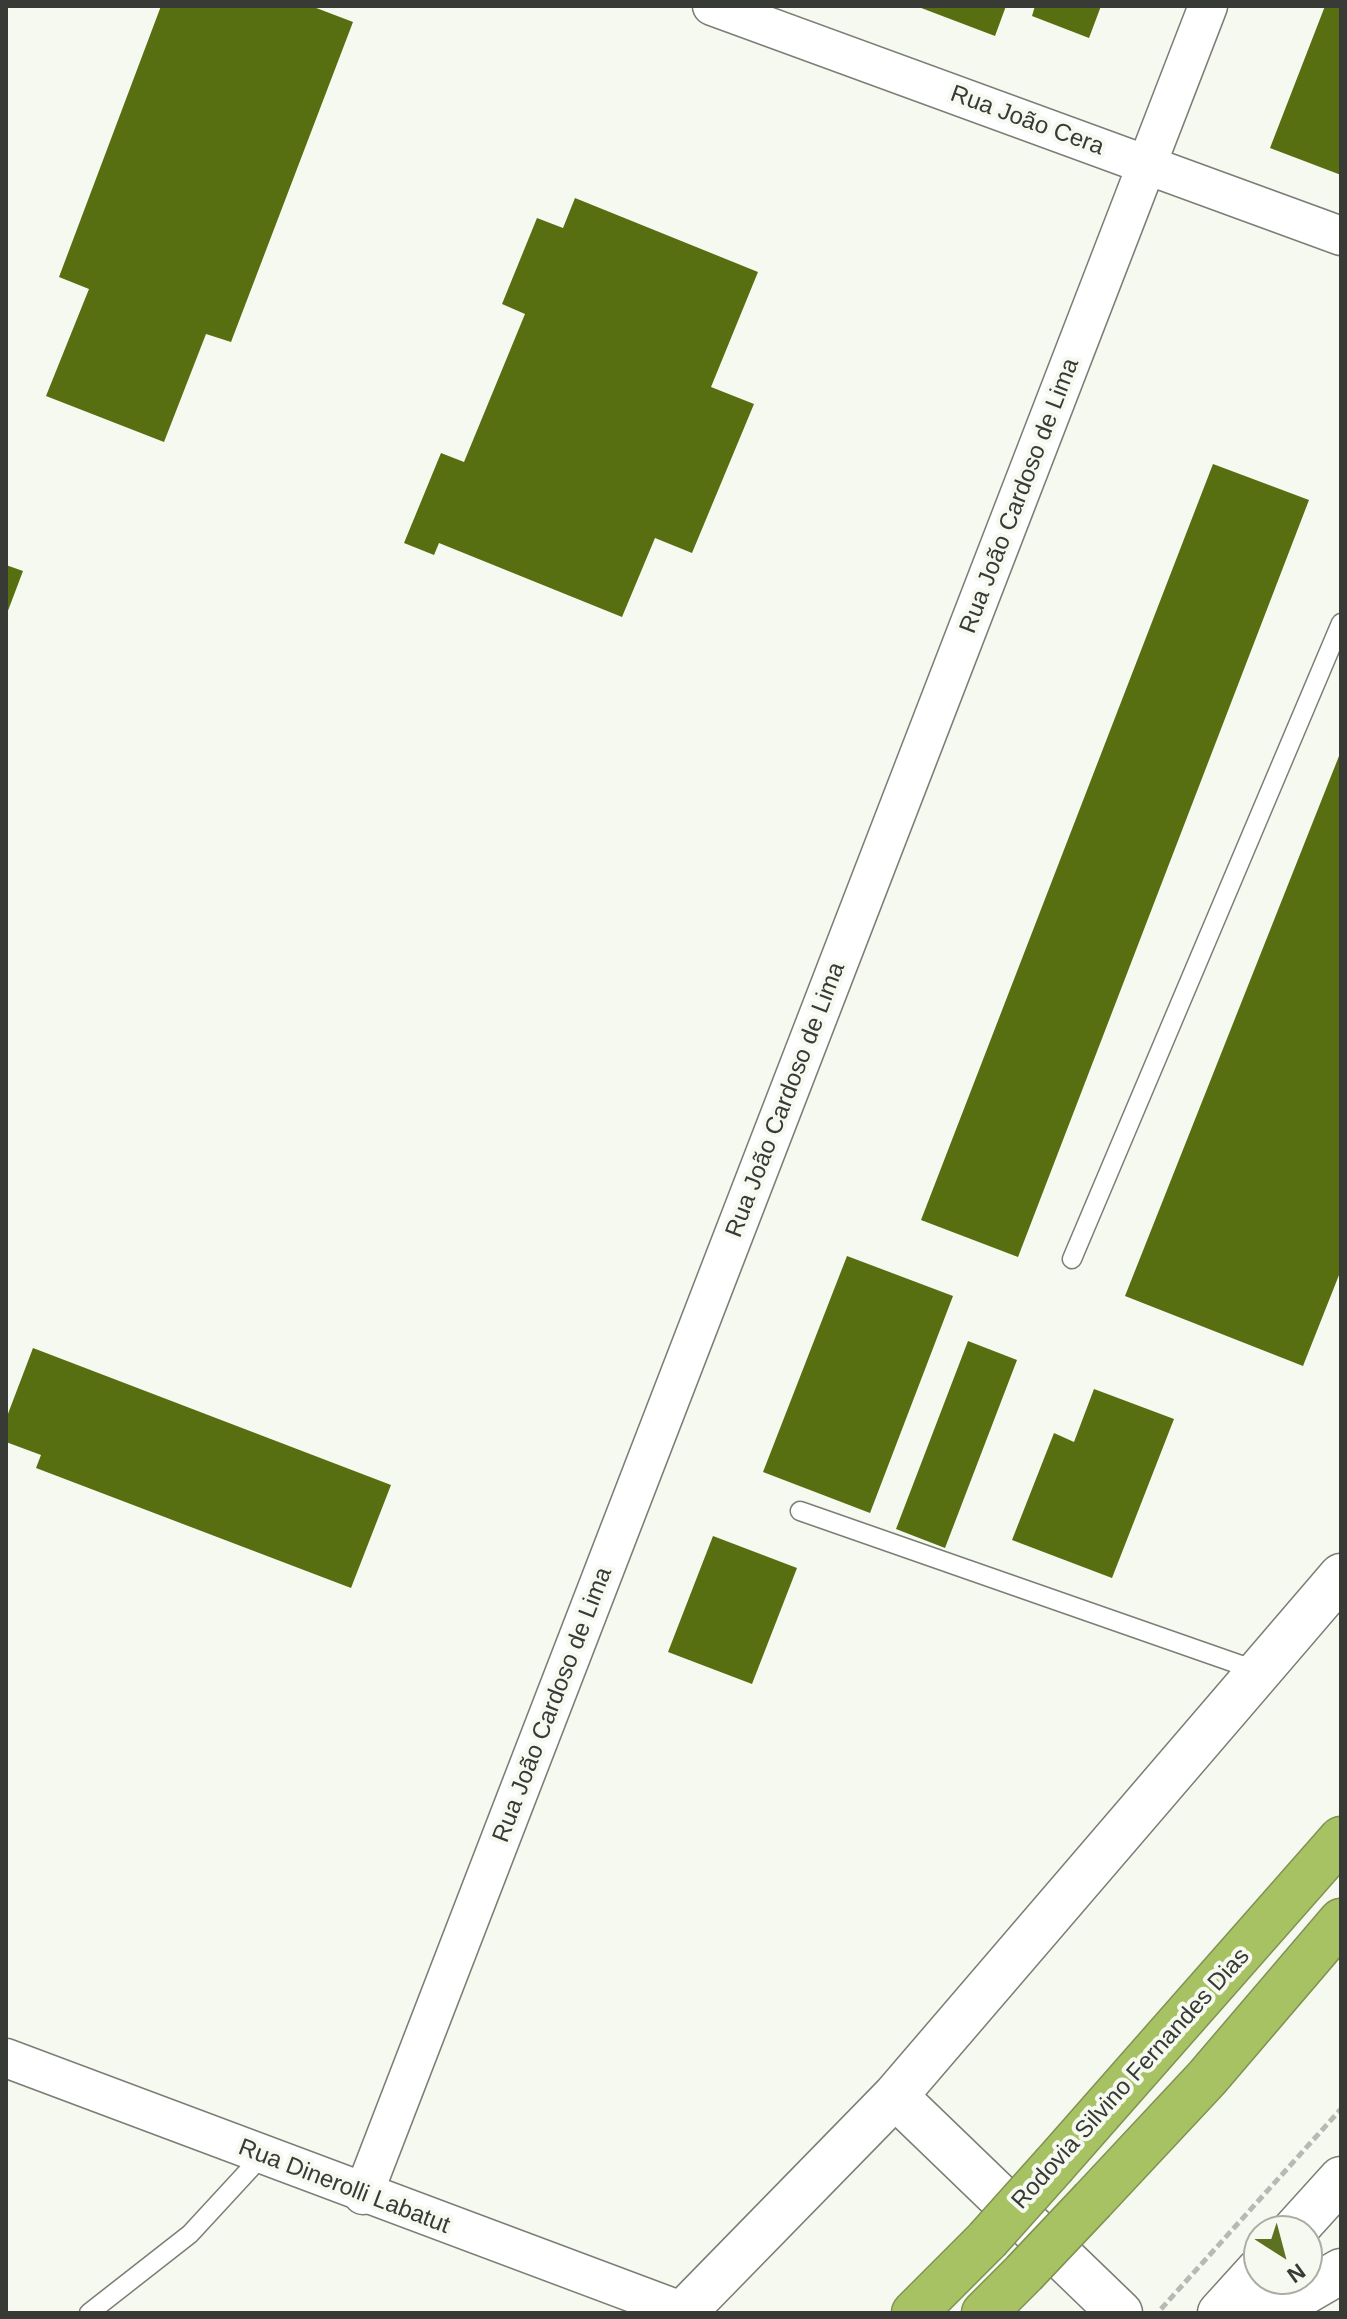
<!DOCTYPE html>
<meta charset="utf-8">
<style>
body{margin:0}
#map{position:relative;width:1347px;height:2319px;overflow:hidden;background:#f6f9ef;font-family:Helvetica,sans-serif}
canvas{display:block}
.frame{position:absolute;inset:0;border:8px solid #383a36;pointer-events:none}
.north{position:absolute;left:1243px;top:2215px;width:80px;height:80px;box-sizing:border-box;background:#f6f9ef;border:2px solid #aaada5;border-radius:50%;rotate:144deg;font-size:22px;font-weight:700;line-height:32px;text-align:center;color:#383a36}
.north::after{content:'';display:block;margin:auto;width:28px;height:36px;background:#5c7121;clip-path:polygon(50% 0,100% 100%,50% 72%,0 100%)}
</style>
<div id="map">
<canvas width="1347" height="2319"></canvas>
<div class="frame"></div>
<div class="north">N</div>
</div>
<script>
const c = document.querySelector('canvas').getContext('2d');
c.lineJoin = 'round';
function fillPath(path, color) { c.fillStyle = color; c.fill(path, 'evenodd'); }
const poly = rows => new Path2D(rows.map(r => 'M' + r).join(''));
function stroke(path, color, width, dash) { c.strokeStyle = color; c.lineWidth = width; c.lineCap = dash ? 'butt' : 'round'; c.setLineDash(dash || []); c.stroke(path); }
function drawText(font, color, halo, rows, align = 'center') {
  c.font = font + ' Helvetica,sans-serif'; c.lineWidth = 8; c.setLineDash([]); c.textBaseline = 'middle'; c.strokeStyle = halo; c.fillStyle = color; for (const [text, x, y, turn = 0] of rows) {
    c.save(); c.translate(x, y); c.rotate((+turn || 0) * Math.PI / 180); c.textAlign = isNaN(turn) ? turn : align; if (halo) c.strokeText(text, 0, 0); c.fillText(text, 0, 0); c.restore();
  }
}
const building = poly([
 [161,6,311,6,353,22,231,342,206,334,164,442,46,396,89,289,59,277],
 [916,6,1006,6,995,36],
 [1035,6,1101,6,1089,38,1032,16],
 [1325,6,1341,6,1341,175,1270,148],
 [575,198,758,272,711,387,754,404,692,553,655,538,622,617,439,543,434,555,404,543,441,453,464,462,525,314,502,304,537,218,563,228],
 [1213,464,1309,500,1018,1257,921,1220],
 [6,565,23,571,6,616],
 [1341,751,1341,1270,1303,1366,1125,1296],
 [847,1256,953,1296,870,1513,763,1472],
 [968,1341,1017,1360,945,1548,896,1529],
 [33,1348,391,1485,351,1588,36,1468,41,1455,6,1442,6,1419],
 [1094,1389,1174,1419,1112,1578,1012,1540,1054,1433,1074,1442],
 [713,1536,797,1568,752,1684,668,1652]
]);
const path = poly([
 [1161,2309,1341,2109]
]);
const service = poly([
 [1072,1259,1341,623],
 [800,1511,1258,1671],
 [89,2313,190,2234,262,2156]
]);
const minor = poly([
 [712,6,1341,236],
 [6,2058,684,2312],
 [363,2195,1208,6]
]);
const tertiary = poly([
 [895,2096,1120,2313],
 [1294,2231,1341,2179],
 [683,2313,895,2096,1341,1576],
 [1220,2313,1259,2270],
 [1269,2313,1341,2271]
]);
const motorway = poly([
 [1055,2164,1341,1839],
 [1093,2200,1207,2078,1341,1921],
 [914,2313,987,2240],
 [984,2313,1024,2273]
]);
const motorwayBridge = poly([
 [987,2240,1055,2164],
 [1024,2273,1093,2200]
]);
const streetNames = [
 ["Rua João Cera",1027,121,20],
 ["Rua João Cardoso de Lima",1020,496,-69],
 ["Rua João Cardoso de Lima",786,1100,-69],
 ["Rua João Cardoso de Lima",553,1705,-69],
 ["Rodovia Silvino Fernandes Dias",1131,2079,-48],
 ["Rua Dinerolli Labatut",344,2187,21]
];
fillPath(building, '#576e11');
stroke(service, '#7b7e75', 21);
stroke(minor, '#7b7e75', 41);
stroke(tertiary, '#7b7e75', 47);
stroke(motorway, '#809253', 47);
stroke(path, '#b7bab2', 5, [8, 4]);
stroke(service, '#fff', 18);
stroke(minor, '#fff', 38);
stroke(tertiary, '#fff', 44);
stroke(motorway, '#a6c262', 44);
stroke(motorwayBridge, '#809253', 47, []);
stroke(motorwayBridge, '#a6c262', 44);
drawText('24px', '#383a36', '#f6f9ef', streetNames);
</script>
